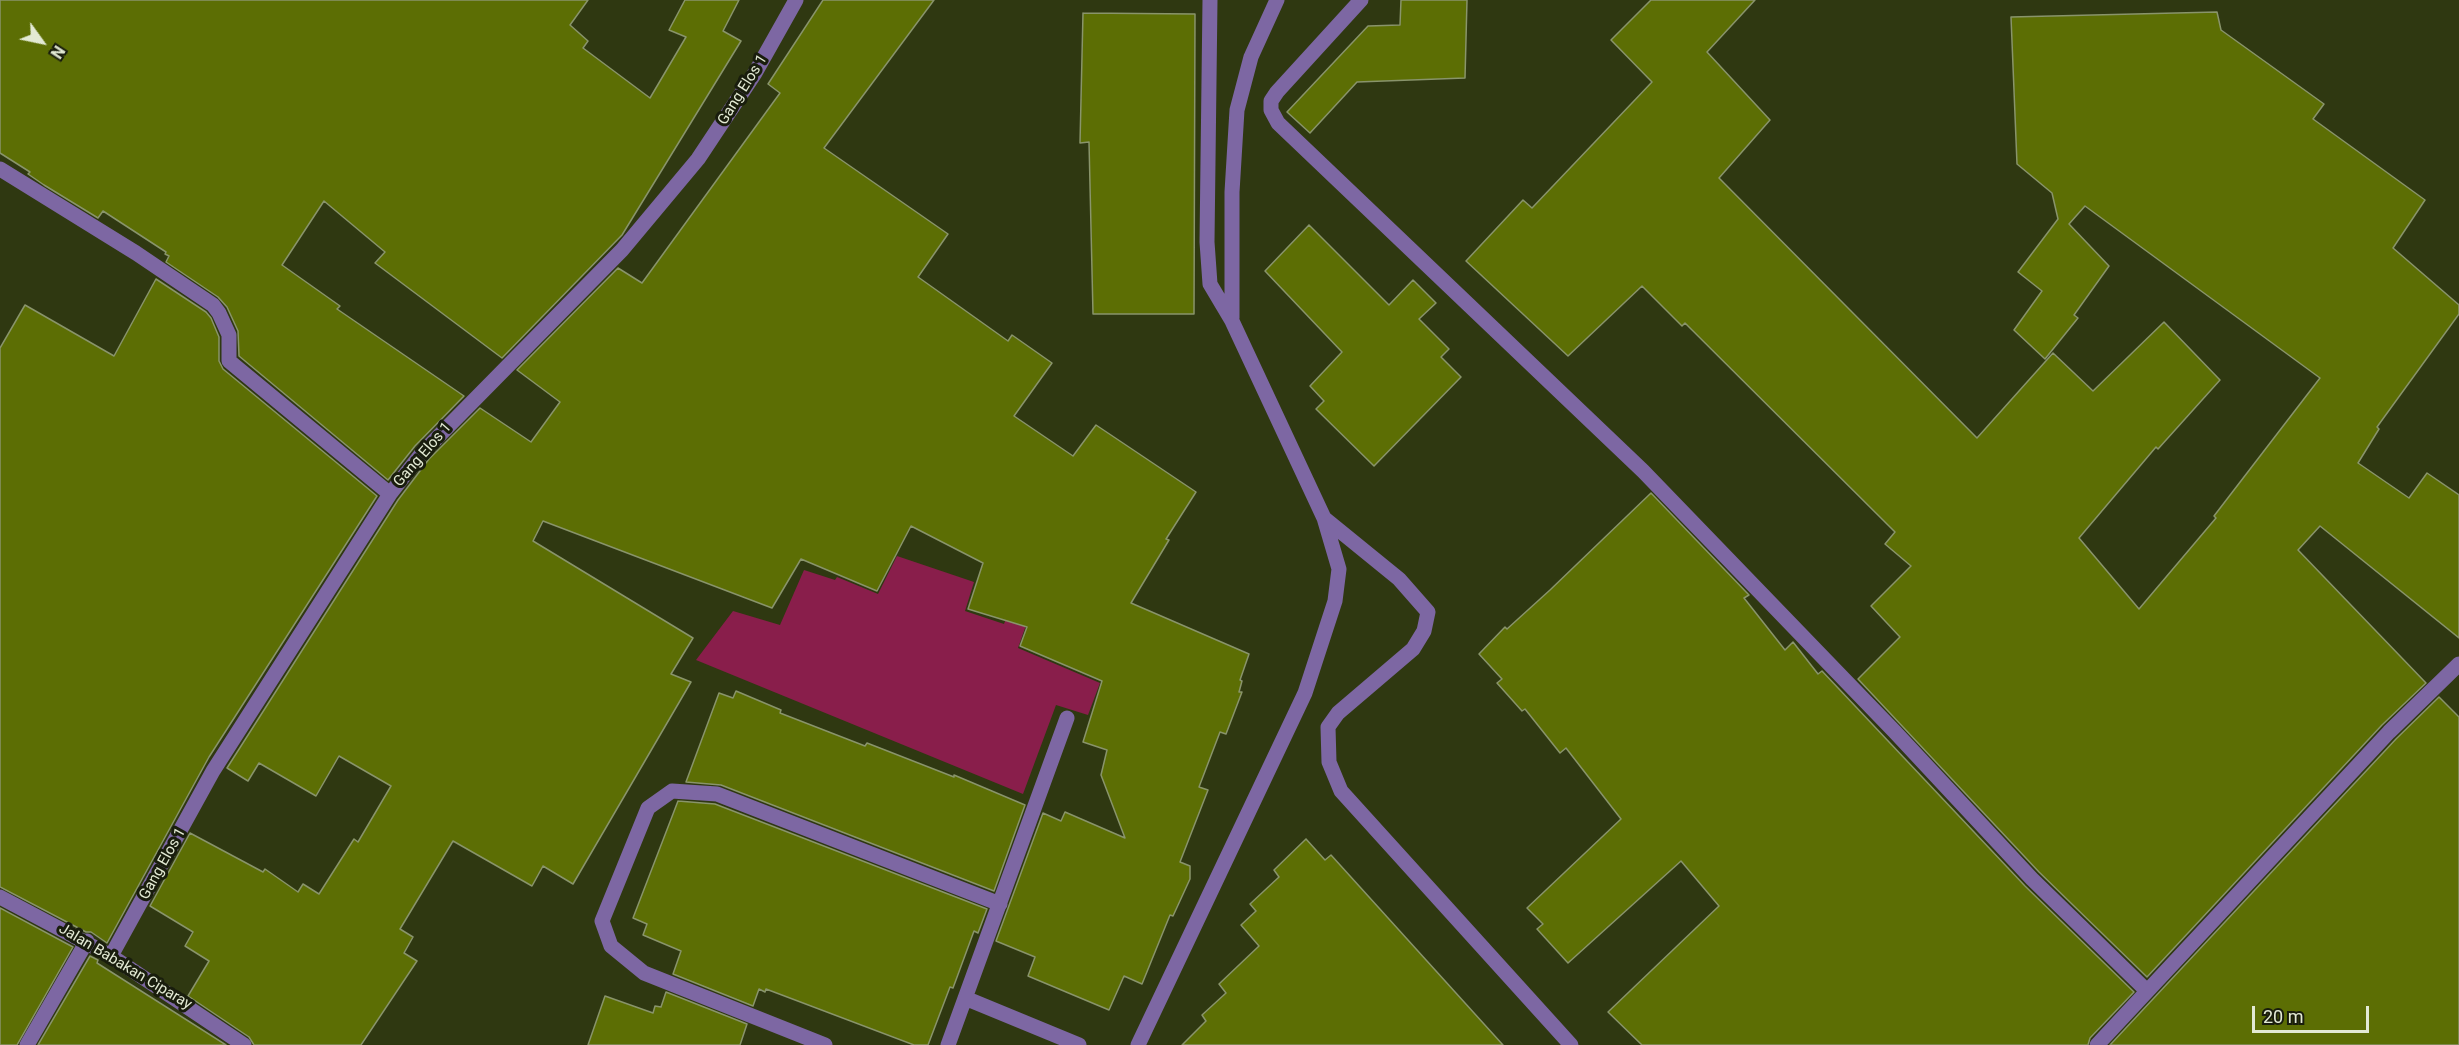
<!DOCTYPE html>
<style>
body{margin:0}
#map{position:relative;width:2459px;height:1045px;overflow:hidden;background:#2f3811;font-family:Roboto,sans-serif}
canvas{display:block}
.north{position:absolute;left:12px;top:12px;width:60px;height:60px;-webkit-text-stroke:4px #191d0d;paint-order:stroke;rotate:123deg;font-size:16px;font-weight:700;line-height:24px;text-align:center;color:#e3ead4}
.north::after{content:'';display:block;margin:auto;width:21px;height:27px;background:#e3ead4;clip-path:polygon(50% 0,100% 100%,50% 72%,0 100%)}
.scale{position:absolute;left:2252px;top:1006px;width:117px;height:27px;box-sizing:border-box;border:3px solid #e3ead4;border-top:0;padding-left:8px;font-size:18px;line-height:21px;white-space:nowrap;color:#e3ead4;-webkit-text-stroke:4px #191d0d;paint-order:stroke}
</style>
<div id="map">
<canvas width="2459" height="1045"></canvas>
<div class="north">N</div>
<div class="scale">20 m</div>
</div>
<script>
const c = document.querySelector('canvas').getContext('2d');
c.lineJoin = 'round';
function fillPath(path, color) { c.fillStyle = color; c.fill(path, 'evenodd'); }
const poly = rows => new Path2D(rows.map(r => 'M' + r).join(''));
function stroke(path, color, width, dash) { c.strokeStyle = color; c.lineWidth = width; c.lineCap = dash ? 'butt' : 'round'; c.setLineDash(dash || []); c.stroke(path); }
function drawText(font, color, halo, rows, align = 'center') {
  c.font = font + ' Roboto,sans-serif'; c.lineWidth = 6; c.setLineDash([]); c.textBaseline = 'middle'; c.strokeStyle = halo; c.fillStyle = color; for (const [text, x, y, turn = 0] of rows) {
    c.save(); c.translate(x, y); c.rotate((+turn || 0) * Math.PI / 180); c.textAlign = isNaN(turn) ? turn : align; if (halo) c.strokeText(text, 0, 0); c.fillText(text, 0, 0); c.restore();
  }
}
const green = poly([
 [897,556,974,582,965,611,1004,624,1017,587,1037,594,1018,648,1100,683,1088,715,1056,705,1023,794,696,660,733,611,780,625,804,570,835,580,837,577,878,594]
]);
const building = poly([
 [0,0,588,0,570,25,588,41,583,48,650,98,686,37,669,30,685,0,739,0,723,31,741,41,622,235,502,358,375,263,385,252,324,201,282,265,340,306,337,309,464,396,415,446,388,480,239,356,238,331,227,307,218,297,166,262,169,256,165,254,166,252,103,211,98,218,44,185,28,174,30,172,0,153,0,0],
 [823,0,934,0,824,148,948,234,918,277,1008,341,1012,335,1052,363,1014,416,1073,456,1096,425,1196,492,1166,539,1169,540,1131,603,1249,654,1240,680,1242,681,1239,692,1242,692,1226,734,1220,732,1199,787,1208,790,1180,862,1190,866,1190,879,1173,916,1170,915,1142,984,1124,976,1109,1010,1028,976,1035,957,996,941,1043,813,1061,821,1065,812,1125,838,1101,775,1107,750,1083,742,1102,681,1020,646,1027,627,968,609,983,563,911,526,877,591,801,559,772,608,543,521,533,541,693,638,671,674,691,682,573,884,543,866,532,886,453,841,400,929,413,937,404,953,417,961,361,1045,254,1045,249,1037,188,996,209,961,185,946,193,932,150,906,190,833,263,872,265,869,298,892,303,884,319,894,354,839,358,842,391,786,339,756,316,796,259,763,248,781,227,768,398,500,429,459,480,408,531,442,560,402,517,370,618,268,642,283,780,93,768,84,823,0],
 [1401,0,1467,0,1465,78,1357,82,1310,133,1287,112,1368,26,1400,25,1401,0],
 [1651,0,1755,0,1707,52,1770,120,1719,178,1977,438,2053,353,2093,391,2164,322,2220,380,2158,449,2156,447,2079,538,2139,609,2216,518,2214,516,2320,378,2085,206,2069,224,2109,266,2074,315,2078,318,2045,359,2014,330,2042,291,2018,272,2058,219,2052,193,2017,164,2011,17,2217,12,2221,30,2324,104,2313,119,2425,200,2393,248,2459,305,2459,314,2377,427,2379,429,2358,463,2409,498,2427,473,2459,495,2459,638,2320,526,2298,550,2426,683,2382,725,2147,977,2039,872,1858,679,1900,637,1871,606,1911,566,1885,544,1895,532,1685,323,1682,326,1642,286,1568,356,1466,261,1523,200,1532,208,1652,82,1611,40,1651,0],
 [1083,13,1195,14,1194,314,1093,314,1089,142,1080,143,1083,13],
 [1309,225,1389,305,1413,280,1436,303,1419,319,1449,349,1441,357,1461,377,1374,466,1316,409,1324,401,1310,386,1342,352,1265,271,1309,225],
 [156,279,206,312,211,318,219,337,219,361,223,369,377,496,209,757,107,943,91,932,86,932,0,887,0,348,25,305,114,356,156,279],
 [1651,493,1749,595,1744,598,1785,650,1793,642,1818,674,1822,671,2025,886,2134,992,2090,1038,2088,1045,1642,1045,1608,1012,1719,906,1681,861,1568,963,1537,929,1543,924,1527,908,1621,819,1566,748,1560,753,1525,709,1522,711,1497,683,1502,679,1479,654,1505,627,1507,629,1550,590,1651,493],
 [736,691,781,710,780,713,865,746,867,743,954,777,954,775,1025,805,994,891,721,785,686,782,719,693,733,698,736,691],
 [2439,697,2459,717,2459,1045,2110,1045,2396,739,2439,697],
 [678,801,715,804,987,909,978,933,974,931,953,988,950,987,928,1045,914,1045,766,989,765,992,759,989,753,1006,673,974,681,951,643,935,647,924,633,918,678,801],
 [1306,839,1325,860,1331,855,1503,1045,1182,1045,1206,1021,1202,1015,1226,993,1219,984,1259,946,1241,925,1256,911,1250,904,1279,877,1274,870,1306,839],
 [0,908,73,947,17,1045,0,1045,0,908],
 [90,956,98,960,97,963,226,1045,38,1045,90,956],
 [666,992,747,1024,740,1045,588,1045,605,996,653,1013,655,1006,661,1007,666,992]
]);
const minor = poly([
 [1361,0,1277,92,1271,101,1271,110,1278,123,1643,471,1895,732,2032,879,2146,990],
 [0,169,136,253,213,305,219,313,229,335,229,361,390,494],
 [1232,318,1232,192,1237,110,1251,57,1277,0],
 [1324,518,1399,579,1428,612,1424,631,1413,649,1338,713,1328,727,1329,762,1341,791,1571,1045],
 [0,897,111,956,244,1045],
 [111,956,213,771,390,494,422,453,622,250,698,159,755,73,796,0],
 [965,998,1079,1045],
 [27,1045,87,941],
 [825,1045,644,973,611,946,602,921,648,808,672,791,717,794,1000,904],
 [948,1045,1067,718],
 [1138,1045,1305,693,1335,601,1339,569,1324,518,1232,321,1210,284,1207,242,1210,0],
 [2097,1045,2389,732,2459,664]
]);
const streetNames = [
 ["Gang Elos 1",743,90,-58],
 ["Gang Elos 1",423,455,-49],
 ["Gang Elos 1",163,864,-61],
 ["Jalan Babakan Ciparay",125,967,31]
];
fillPath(green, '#891e4b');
fillPath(building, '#5c6e04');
stroke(building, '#89946b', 1.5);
stroke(minor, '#7d67a3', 15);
drawText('15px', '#e3ead4', '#191d0d', streetNames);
</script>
